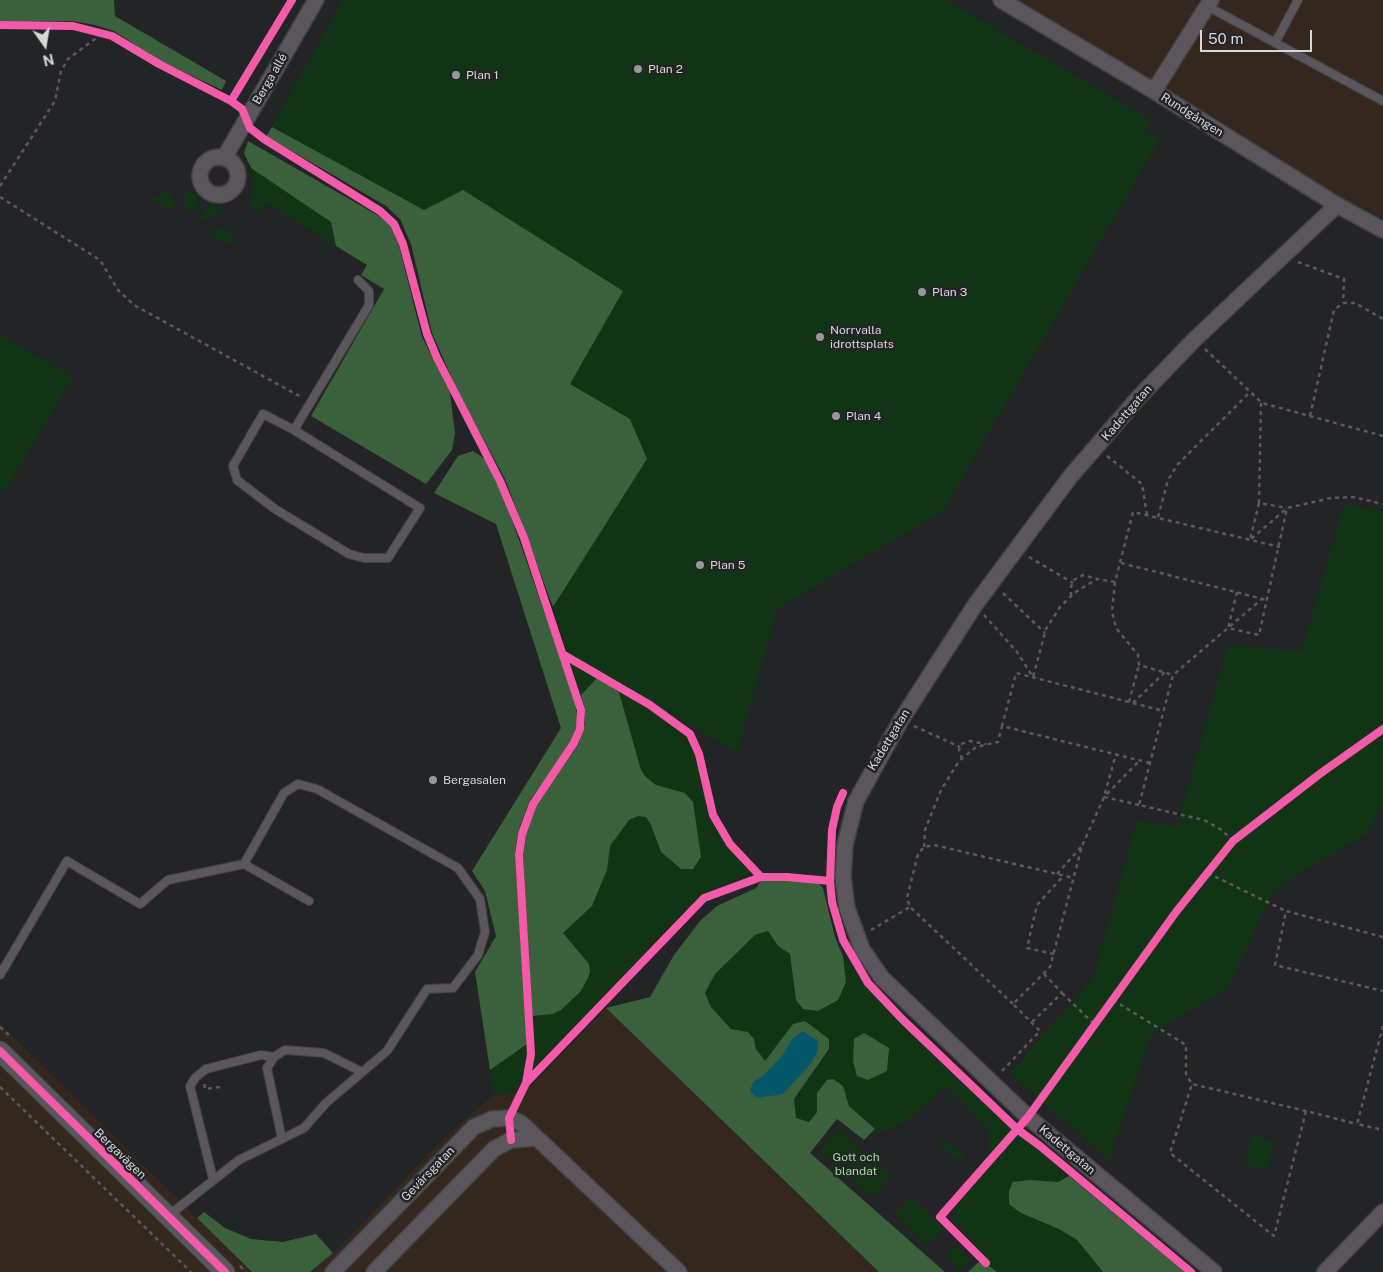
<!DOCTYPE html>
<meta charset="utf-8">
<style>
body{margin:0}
#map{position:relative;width:1383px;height:1272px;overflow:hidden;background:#232425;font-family:"Public Sans",sans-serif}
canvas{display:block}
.north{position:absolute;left:20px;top:20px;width:50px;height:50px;-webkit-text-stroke:4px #222426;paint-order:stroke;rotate:167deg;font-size:14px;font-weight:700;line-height:20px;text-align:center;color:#d6d7d8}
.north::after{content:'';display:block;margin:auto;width:18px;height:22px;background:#d6d7d8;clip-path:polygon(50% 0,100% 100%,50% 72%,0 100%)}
.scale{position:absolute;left:1200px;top:30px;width:112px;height:22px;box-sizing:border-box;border:2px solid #d6d7d8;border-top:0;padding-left:6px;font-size:15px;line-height:18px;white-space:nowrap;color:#d6d7d8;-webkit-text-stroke:4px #222426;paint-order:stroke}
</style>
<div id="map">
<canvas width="1383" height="1272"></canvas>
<div class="north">N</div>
<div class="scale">50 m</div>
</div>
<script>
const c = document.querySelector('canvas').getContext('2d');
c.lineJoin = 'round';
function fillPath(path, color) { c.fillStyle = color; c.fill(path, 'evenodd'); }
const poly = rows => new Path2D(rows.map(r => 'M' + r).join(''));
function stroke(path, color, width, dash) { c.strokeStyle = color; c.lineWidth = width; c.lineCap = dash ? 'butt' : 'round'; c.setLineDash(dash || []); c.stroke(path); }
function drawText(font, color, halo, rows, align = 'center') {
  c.font = font + ' "Public Sans",sans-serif'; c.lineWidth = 5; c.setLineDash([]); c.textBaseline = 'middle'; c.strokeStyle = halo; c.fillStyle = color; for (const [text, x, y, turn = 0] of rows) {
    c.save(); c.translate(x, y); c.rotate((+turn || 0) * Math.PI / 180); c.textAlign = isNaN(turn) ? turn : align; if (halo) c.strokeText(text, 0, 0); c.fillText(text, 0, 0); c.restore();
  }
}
const industrial = poly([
 [1009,0,1383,0,1383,218,1323,188],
 [606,1008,879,1272,310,1272,333,1253,451,1131,494,1095,525,1092],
 [0,1024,250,1270,252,1272,0,1272]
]);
const green = poly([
 [343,0,946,0,1151,120,1146,131,1160,139,943,511,777,609,737,753,568,653,553,607,647,459,630,419,570,384,424,210,272,127],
 [251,168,331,222,336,246,266,203,259,214,253,210,250,203,254,191],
 [171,191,175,208,168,209,149,198],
 [186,192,200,196,193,212,187,210,185,205],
 [211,202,221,214,205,221,200,216],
 [229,226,233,244,230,245,215,239,212,231],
 [0,335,73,377,4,493,0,490],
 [1344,504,1383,512,1383,802,1368,833,1274,889,1228,988,1151,1034,1109,1161,1010,1073,1094,977,1137,820,1177,828,1228,645,1302,652],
 [573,662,597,678,581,695,570,663],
 [619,692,675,726,687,738,692,745,707,804,717,831,728,847,753,873,716,887,687,908,531,1071,534,1055,532,1016,553,1014,561,1010,581,990,590,972,589,964,563,933,592,906,607,870,610,846,620,830,629,820,642,815,649,820,661,852,675,866,693,869,699,862,685,793,656,785,645,776,641,770],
 [768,931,778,946,790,954,793,975,846,983,843,956,874,995,901,1024,976,1095,1069,1176,1058,1182,1030,1180,1059,1229,1077,1240,1103,1272,997,1272,973,1253,976,1246,954,1221,952,1211,970,1190,965,1182,990,1153,988,1129,946,1086,904,1123,901,1123,879,1134,849,1106,843,1086,817,1093,817,1112,809,1122,796,1118,794,1099,829,1049,765,1061,756,1049,754,1039,748,1032,731,1029,711,1007,705,992,715,974,755,935],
 [527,1044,526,1060,520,1083,512,1094,494,1095,490,1070],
 [839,1129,891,1177,872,1198,820,1151],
 [1252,1135,1274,1141,1267,1170,1245,1165],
 [943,1140,966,1156,962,1162,939,1146],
 [912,1197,944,1228,927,1246,895,1215],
 [955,1245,971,1261,960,1271,945,1255]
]);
const forest = poly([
 [0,0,114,0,115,16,226,81,222,90,160,61,114,31,95,25,72,21,0,22],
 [272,127,424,210,463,190,623,291,570,384,630,419,647,459,553,607,505,479,458,392,432,333,411,244,400,219,386,206,266,136],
 [248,141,379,216,391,227,399,246,422,337,450,392,455,434,452,450,426,484,311,416,384,289,361,275,367,265,336,246,331,222,251,168,244,153],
 [473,451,485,459,499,483,574,697,578,721,572,742,530,800,518,832,515,854,527,1044,490,1070,475,972,496,936,485,891,472,871,561,728,496,524,434,493,458,456],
 [597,678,619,692,641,770,645,776,656,785,685,793,693,802,701,857,693,869,681,869,661,852,651,825,646,817,638,816,629,820,610,846,607,870,592,906,563,933,589,964,590,972,588,978,581,991,561,1010,553,1014,532,1016,523,855,525,836,529,819,536,805,578,745,585,724,585,710,581,695],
 [785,878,818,883,823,888,835,937,843,956,846,982,838,1000,818,1011,803,1009,796,1000,790,954,778,946,768,931,755,935,715,974,705,993,711,1007,731,1029,748,1032,754,1039,756,1049,765,1061,793,1024,805,1021,829,1039,829,1049,794,1099,796,1118,809,1122,817,1112,817,1093,827,1080,833,1079,843,1086,849,1106,875,1129,864,1140,837,1119,810,1153,945,1272,879,1272,606,1008,650,997,674,955,700,921,717,906,756,888,762,879],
 [864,1033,889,1048,887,1071,868,1080,857,1076,853,1061,854,1039],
 [1069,1176,1185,1272,1103,1272,1077,1240,1059,1229,1021,1213,1009,1204,1009,1191,1013,1182,1030,1180,1058,1182],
 [204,1212,225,1228,251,1239,283,1242,316,1234,333,1253,310,1272,252,1272,197,1218],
 [981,1260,997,1272,968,1272]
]);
const water = poly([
 [803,1031,818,1041,817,1053,808,1067,783,1094,757,1098,750,1091,753,1082,762,1077,782,1056,792,1039]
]);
const path = poly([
 [0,186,55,101,61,71,68,59,103,33],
 [0,197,100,260,118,290,134,305,301,397],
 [1298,262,1344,279,1343,303],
 [1205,349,1262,403,1383,436],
 [1261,403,1259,503,1287,508],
 [1310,416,1334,310,1343,303,1355,303,1383,319],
 [1107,456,1142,484,1147,515],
 [1259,503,1250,540,1286,509],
 [1158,517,1168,480,1178,464,1250,392],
 [1029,557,1073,583],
 [1121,563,1267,600],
 [1115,582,1112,611,1116,628,1138,655,1139,665,1173,675],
 [1237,592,1228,628,1259,635,1287,508,1331,498,1353,497,1383,504],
 [1003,593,1045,633],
 [1071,596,1071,587,1074,580,1083,575,1097,579],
 [984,615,1017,652,1033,677,1046,629,1060,607,1074,593,1097,579,1115,582,1133,512,1280,547],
 [1129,702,1139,665],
 [1133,703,1165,672],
 [914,726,960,747],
 [962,759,959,750,961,744,970,741,986,744],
 [1150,763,1002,726,1016,673,1164,711],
 [1139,805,1104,797,1140,760],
 [1233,841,1222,830,1204,820,1139,805,1173,675,1263,598],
 [924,847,925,830,941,790,959,761,976,747,998,742,1002,726],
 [1208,873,1286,911],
 [1057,874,1081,847],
 [871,930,910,907],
 [1383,937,1286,911,1275,965,1383,991],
 [1054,954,1027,948,1037,905,1064,875],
 [1062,993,1095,1025],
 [1113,1000,1186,1045,1186,1074,1192,1084],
 [1013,1004,910,907,907,898,918,854,924,847,934,845,1074,878],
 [1032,1022,1062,993,1044,974],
 [1383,1026,1357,1124,1383,1130],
 [0,1027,10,1036],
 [1002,1071,1040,1031,1013,1004,1050,967,1082,846,1104,797,1116,754],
 [204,1084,205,1089,220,1087],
 [0,1087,191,1272],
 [1306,1111,1274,1236,1170,1153,1192,1084,1306,1111,1357,1124],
 [240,1266,246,1272]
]);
const service = poly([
 [1207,6,1383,101],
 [1275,43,1298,0],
 [294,430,420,508,388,558,364,558,349,554,275,509,237,480,233,466,263,414,294,430,369,305,369,291,358,280],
 [0,975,67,861,140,904,168,880,244,864,309,901],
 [282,1139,267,1068,274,1057,285,1050,324,1053,362,1072],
 [213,1179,190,1086,196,1077,206,1069,261,1055,274,1057],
 [168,1216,239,1160,304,1128,326,1103,387,1051,427,989,453,988,478,955,485,932,480,899,458,868,317,789,298,784,284,793,244,864]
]);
const minor = poly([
 [1001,0,1154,91,1337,205,1383,230],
 [1154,91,1211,0],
 '200 176a19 19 0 1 1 38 0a19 19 0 1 1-38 0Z',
 [224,158,316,0],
 [333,1272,474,1127,492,1119,509,1118,521,1123,679,1272],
 [374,1272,494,1149,511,1140,536,1138],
 [1214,1272,1028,1117,882,978,862,949,847,908,843,877,845,845,856,801,901,720,975,605,1070,477,1139,397,1195,339,1337,205],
 [1325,1272,1383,1212]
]);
const tertiary = poly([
 [0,1051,225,1272]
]);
const cycleway = poly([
 [0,25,73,26,112,36,159,64,231,101,242,109,250,128,264,139,380,211,394,224,403,244,427,334,437,358,500,481,524,538,581,710,580,729,574,743,533,804,522,834,519,855,531,1054,526,1083],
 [231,101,292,0],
 [564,655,650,705,690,734,699,754,713,815,730,844,761,877],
 [843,793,837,807,832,830,830,881,832,902,843,940,868,983,902,1019,1017,1129,1040,1146,1191,1272],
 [0,1051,225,1272],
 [511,1140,509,1118,526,1083,704,898,761,877,787,877,830,881],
 [986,1263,940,1217,1028,1117,1176,912,1233,841,1321,773,1383,729]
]);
const markers = [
 [638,69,5,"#979899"],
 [456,75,5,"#979899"],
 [922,292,5,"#979899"],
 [820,337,5,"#979899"],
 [836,416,5,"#979899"],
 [700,565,5,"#979899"],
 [433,780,5,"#979899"]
];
const poiNames = [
 ["Plan 2",648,69],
 ["Plan 1",466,75],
 ["Plan 3",932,292],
 ["Norrvalla",830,330],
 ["idrottsplats",830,344],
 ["Plan 4",846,416],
 ["Plan 5",710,565],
 ["Bergasalen",443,780]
];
const streetNames = [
 ["Berga allé",270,79,-60],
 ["Rundgången",1192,115,32],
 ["Kadettgatan",1127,413,-49],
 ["Kadettgatan",889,740,-59],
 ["Kadettgatan",1067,1150,40],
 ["Bergavägen",120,1154,44],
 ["Gevärsgatan",428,1174,-46]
];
const parkNames = [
 ["Gott och",856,1157],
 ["blandat",856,1171]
];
fillPath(industrial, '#34271d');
fillPath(green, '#113415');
fillPath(forest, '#3a603c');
fillPath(water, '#03596a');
stroke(service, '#404142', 10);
stroke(minor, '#404142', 18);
stroke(tertiary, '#404142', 21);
stroke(path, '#5b595d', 2.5, [4, 4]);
stroke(service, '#5a565c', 8);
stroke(minor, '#5a565c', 15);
stroke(tertiary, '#5a565c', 19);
stroke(cycleway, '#f35aa7', 8);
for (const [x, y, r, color] of markers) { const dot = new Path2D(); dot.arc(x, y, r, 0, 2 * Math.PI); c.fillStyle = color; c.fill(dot); stroke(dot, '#222426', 2); }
drawText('12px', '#d6d7d8', '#222426', poiNames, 'left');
drawText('12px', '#d6d7d8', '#222426', streetNames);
drawText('12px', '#9cde9e', '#222426', parkNames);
</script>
